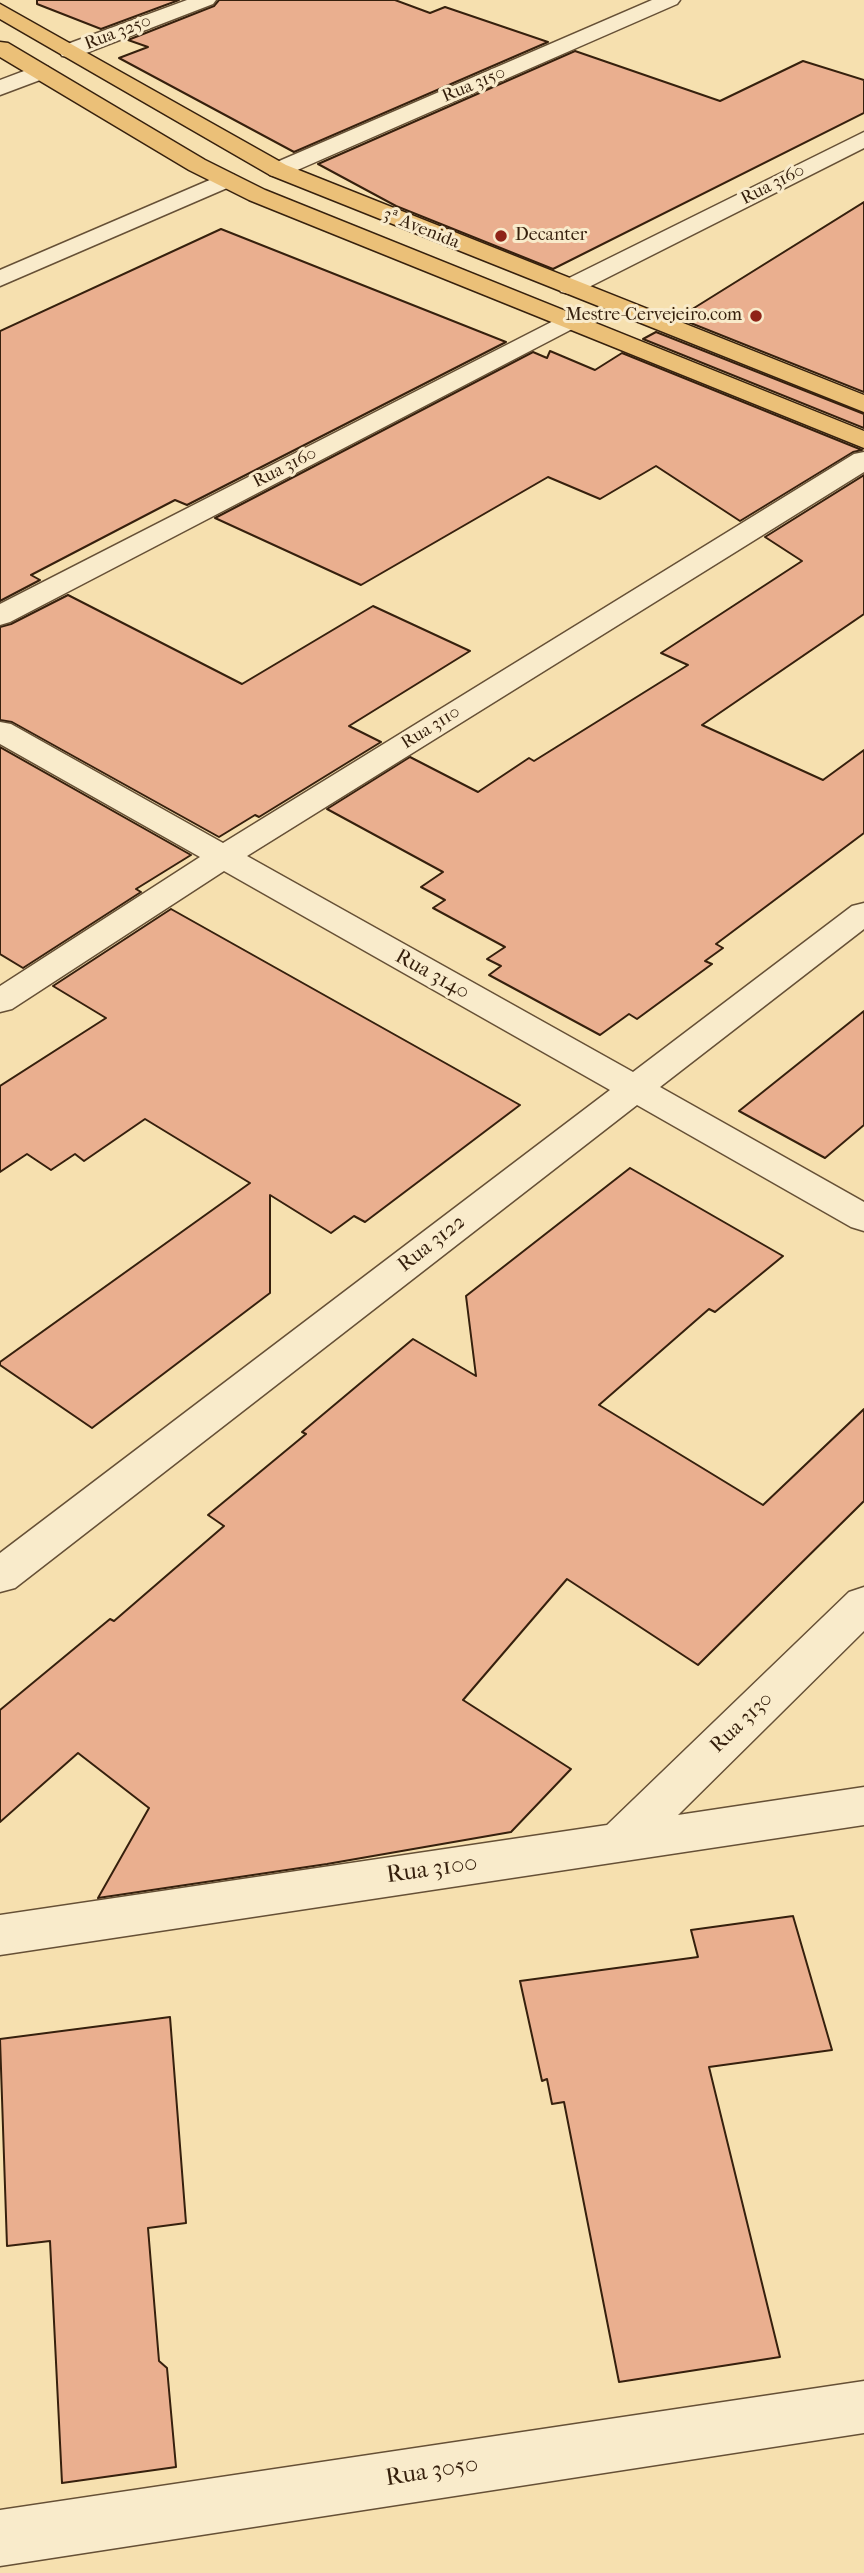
<!DOCTYPE html>
<meta charset="utf-8">
<style>
body{margin:0}
canvas{display:block;background:#f6e0af}
</style>
<canvas width="864" height="2573"></canvas>
<script>
const c = document.querySelector('canvas').getContext('2d');
c.lineJoin = 'round';
function fillPath(path, color) { c.fillStyle = color; c.fill(path, 'evenodd'); }
const poly = rows => new Path2D(rows.map(r => 'M' + r).join(''));
function stroke(path, color, width, dash) { c.strokeStyle = color; c.lineWidth = width; c.lineCap = dash ? 'butt' : 'round'; c.setLineDash(dash || []); c.stroke(path); }
function drawText(font, color, halo, rows, align = 'center') {
  c.font = font + ' "IM FELL French Canon",serif'; c.lineWidth = 6; c.setLineDash([]); c.textBaseline = 'middle'; c.strokeStyle = halo; c.fillStyle = color; for (const [text, x, y, turn = 0] of rows) {
    c.save(); c.translate(x, y); c.rotate((+turn || 0) * Math.PI / 180); c.textAlign = isNaN(turn) ? turn : align; if (halo) c.strokeText(text, 0, 0); c.fillText(text, 0, 0); c.restore();
  }
}
const building = poly([
 [37,0,179,0,101,29,37,4,37,0],
 [219,0,395,0,430,13,445,7,548,42,294,152,119,58,148,47,128,40,214,6,219,0],
 [575,51,720,101,803,61,864,80,864,113,553,269,396,206,318,164,575,51],
 [864,202,864,392,678,318,864,202],
 [221,229,506,342,187,505,175,500,31,575,40,580,0,601,0,331,221,229],
 [656,332,864,414,864,428,643,339,656,332],
 [550,351,595,370,622,353,862,450,853,452,740,521,656,466,600,499,548,477,361,585,215,518,533,352,547,358,550,351],
 [864,475,864,614,702,725,823,780,864,750,864,833,716,944,723,948,705,961,712,964,637,1019,629,1014,600,1035,489,975,501,966,487,959,505,947,433,908,445,900,421,887,443,872,327,809,410,757,478,792,529,758,534,761,688,665,661,653,802,561,765,537,864,475],
 [68,595,242,684,373,606,470,651,349,726,381,742,259,817,255,815,219,837,12,722,0,720,0,627,11,624,68,595],
 [0,747,191,855,136,889,141,892,23,968,0,954,0,747],
 [171,909,520,1105,365,1222,354,1216,331,1233,270,1195,270,1293,92,1428,0,1365,0,1362,250,1183,145,1119,84,1161,75,1154,51,1170,27,1154,0,1172,0,1086,106,1018,53,986,171,909],
 [864,1011,864,1125,825,1158,739,1111,864,1011],
 [630,1168,783,1256,715,1312,709,1309,599,1405,763,1505,864,1409,864,1501,698,1665,567,1579,463,1700,571,1769,511,1832,327,1864,98,1898,149,1808,78,1753,0,1822,0,1710,110,1619,114,1621,224,1526,208,1515,306,1434,302,1432,413,1339,476,1376,466,1296,630,1168],
 [793,1916,832,2050,709,2067,780,2357,619,2382,564,2102,552,2104,547,2079,542,2081,520,1981,698,1957,691,1930,793,1916],
 [170,2017,186,2223,148,2228,159,2361,167,2368,176,2467,62,2483,50,2241,7,2246,0,2039,170,2017]
]);
const street = poly([
 [187,0,216,0,213,4,78,56,70,57,62,56,59,51,62,46,187,0],
 [652,0,680,0,677,4,286,175,278,177,270,175,266,170,270,165,652,0],
 [40,65,48,67,51,72,48,77,0,95,0,80,40,65],
 [864,132,864,148,579,292,570,294,561,292,558,287,561,282,864,132],
 [226,173,234,175,238,180,234,185,0,286,0,270,226,173],
 [569,313,578,316,582,321,578,326,10,622,0,625,0,604,569,313],
 [864,452,864,472,247,856,633,1072,852,906,864,903,864,929,660,1087,864,1202,864,1231,851,1227,637,1105,15,1588,0,1592,0,1553,610,1090,224,871,12,1009,0,1012,0,986,200,857,0,744,0,722,11,724,223,843,854,454,864,452],
 [864,1587,864,1631,678,1815,864,1787,864,1825,0,1955,0,1915,607,1825,849,1592,864,1587],
 [864,2381,864,2433,0,2566,0,2510,864,2381]
]);
const primary = poly([
 [0,4,286,165,864,395,864,412,270,175,0,19,0,4],
 [0,42,8,43,205,160,265,190,864,431,864,448,249,200,189,170,0,57,0,42]
]);
const markers = [
 [501,236,7,"#8f2418"],
 [756,316,7,"#8f2418"]
];
const farStreetnames = [
 ["Rua 3250",118,33,-21],
 ["Rua 3150",474,85,-23],
 ["Rua 3160",773,185,-27],
 ["3ª Avenida",421,229,22],
 ["Rua 3160",285,468,-27],
 ["Rua 3110",431,728,-32]
];
const farPoinames = [
 ["Decanter",515,236],
 ["Mestre-Cervejeiro.com",742,316,"right"]
];
const streetNames = [
 ["Rua 3140",432,975,29],
 ["Rua 3122",432,1244,-38],
 ["Rua 3130",742,1723,-44]
];
const nearStreetnames = [
 ["Rua 3100",432,1870,-8],
 ["Rua 3050",432,2472,-9]
];
fillPath(building, '#eaaf8f');
stroke(building, '#36200d', 2);
stroke(street, '#665036', 3);
stroke(primary, '#36200d', 3);
fillPath(street, '#f9ebcb');
fillPath(primary, '#ebc078');
for (const [x, y, r, color] of markers) { const dot = new Path2D(); dot.arc(x, y, r, 0, 2 * Math.PI); c.fillStyle = color; c.fill(dot); stroke(dot, '#f9ebcb', 2.5); }
drawText('18px', '#36200d', '#f9ebcb', farStreetnames);
drawText('18px', '#36200d', '#f9ebcb', farPoinames, 'left');
drawText('21px', '#36200d', '#f9ebcb', streetNames);
drawText('24px', '#36200d', '#f9ebcb', nearStreetnames);
</script>
